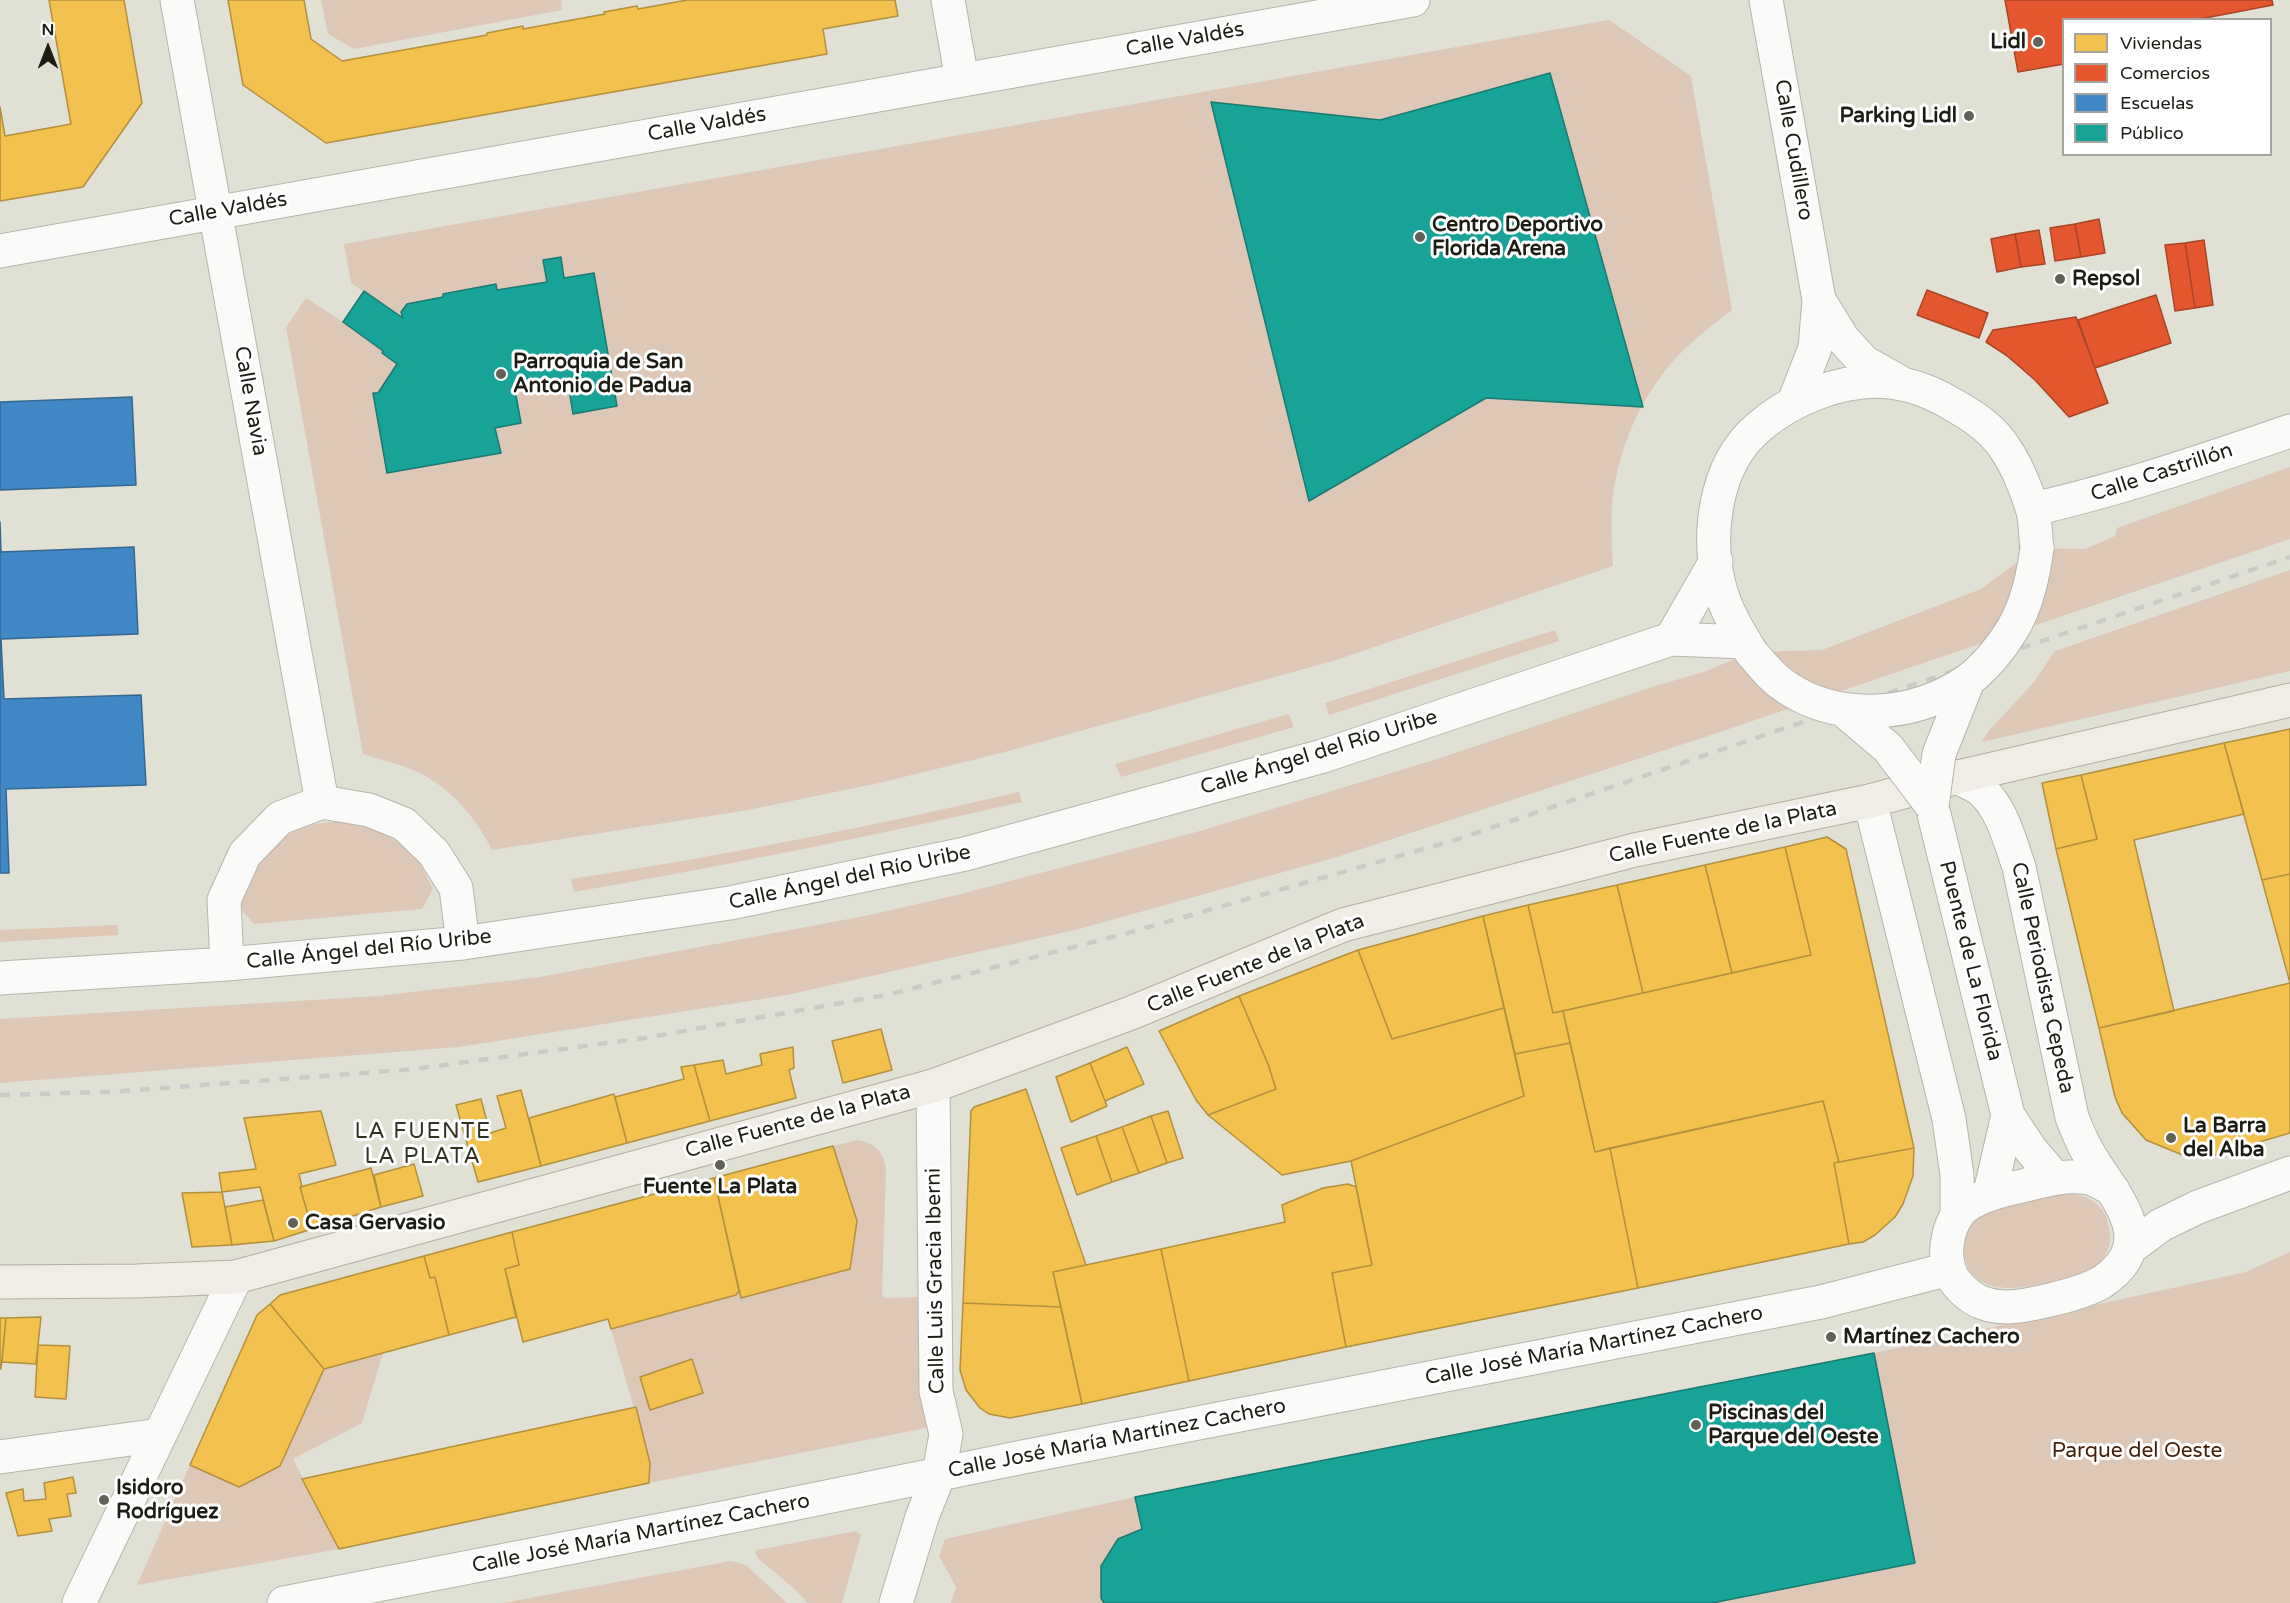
<!DOCTYPE html>
<meta charset="utf-8">
<style>
body{margin:0}
#map{position:relative;width:2290px;height:1603px;overflow:hidden;background:#e1e0d5;font-family:"Varela Round",sans-serif}
canvas{display:block}
.legend{position:absolute;left:2062px;top:18px;width:210px;height:138px;box-sizing:border-box;background:#fff;border:2px solid #a5a4a1;margin:0;padding:8px 10px;list-style:none;font-size:18px;color:#1d1c15}
.legend li{display:flex;align-items:center;gap:12px;height:30px}
.legend b{width:30px;border:2px solid #a5a4a1}
.north{position:absolute;left:18px;top:18px;width:60px;height:60px;-webkit-text-stroke:4px #fff;paint-order:stroke;rotate:0deg;font-size:16px;font-weight:700;line-height:24px;text-align:center;color:#1d1c15}
.north::after{content:'';display:block;margin:auto;width:21px;height:27px;background:#1d1c15;clip-path:polygon(50% 0,100% 100%,50% 72%,0 100%)}
</style>
<div id="map">
<canvas width="2290" height="1603"></canvas>
<ul class="legend">
<li><b style="height:16px;background:#f2c14e"></b>Viviendas</li>
<li><b style="height:16px;background:#e4572e"></b>Comercios</li>
<li><b style="height:16px;background:#3f88c5"></b>Escuelas</li>
<li><b style="height:16px;background:#17a398"></b>Público</li>
</ul>
<div class="north">N</div>
</div>
<script>
const c = document.querySelector('canvas').getContext('2d');
c.lineJoin = 'round';
function fill(path, color) { c.fillStyle = color; c.fill(path, 'evenodd'); }
function stroke(path, color, width, dash) { c.strokeStyle = color; c.lineWidth = width; c.lineCap = dash ? 'butt' : 'round'; c.setLineDash(dash || []); c.stroke(path); }
function drawText(font, color, halo, rows, align = 'center') {
  c.font = font + ' "Varela Round",sans-serif'; c.lineWidth = 6; c.setLineDash([]); c.textBaseline = 'middle'; c.strokeStyle = halo; c.fillStyle = color; for (const [text, x, y, turn = 0] of rows) {
    c.save(); c.translate(x, y); c.rotate((+turn || 0) * Math.PI / 180); c.textAlign = isNaN(turn) ? turn : align; if (halo) c.strokeText(text, 0, 0); c.fillText(text, 0, 0); c.restore();
  }
}
const green = new Path2D(`
 M 321,0 L 561,0 L 562,10 L 354,49 L 328,34 Z
 M 1609,20 L 1691,76 L 1732,310 C 1706,330 1678,351 1659,379 C 1633,414 1615,463 1612,507 C 1611,526 1612,547 1613,566 L 1336,660 L 1001,753 L 879,783 L 748,810 L 492,850 C 476,818 453,790 420,773 C 403,765 381,760 363,754 L 286,327 L 306,298 L 343,322 L 364,292 L 351,283 L 344,244 Z
 M 2290,467 L 2290,539 L 1705,737 L 1337,857 L 1079,929 L 787,995 L 459,1047 L 0,1083 L 0,1019 L 379,996 L 540,977 L 865,916 L 957,895 L 1200,831 L 1434,760 L 1655,686 L 1704,672 L 1751,652 L 1822,650 L 1981,589 L 2037,548 L 2085,549 L 2115,536 L 2117,528 Z
 M 2290,570 L 2290,671 L 1982,742 L 1987,733 L 2034,682 L 2055,651 Z
 M 1555,630 L 1559,641 L 1329,715 L 1325,703 Z
 M 1289,714 L 1294,727 L 1121,777 L 1115,764 Z
 M 1019,792 L 1022,802 C 873,836 724,866 574,892 L 571,879 C 722,856 870,827 1019,792 Z
 M 330,822 L 360,822 L 386,834 L 405,847 L 420,863 L 433,889 L 422,909 L 254,924 L 240,908 C 249,873 270,838 306,826 C 314,824 322,823 330,822 Z
 M 118,925 L 118,935 L 0,942 L 0,930 Z
 M 858,1140 C 875,1143 884,1152 886,1169 L 882,1295 L 885,1298 L 923,1297 L 931,1427 L 649,1483 L 650,1463 L 611,1329 L 736,1295 L 739,1291 L 741,1298 L 850,1269 L 857,1221 L 833,1146 ZM 692,1359 L 702,1393 L 650,1410 L 640,1377 Z
 M 2054,1193 C 2080,1193 2104,1197 2109,1228 C 2110,1234 2111,1240 2109,1246 C 2108,1251 2104,1258 2100,1262 C 2091,1273 2073,1277 2059,1280 C 2025,1290 1965,1300 1964,1248 C 1963,1231 1974,1220 1987,1212 Z
 M 2290,1252 L 2290,1603 L 951,1603 L 956,1587 L 939,1556 L 945,1539 L 1135,1497 L 1874,1353 L 2246,1272 Z
 M 383,1353 L 362,1423 L 293,1459 L 339,1549 L 137,1585 L 190,1465 L 239,1487 L 280,1466 L 324,1369 Z
 M 856,1531 L 861,1535 L 860,1539 L 842,1603 L 808,1603 L 791,1586 L 760,1560 L 755,1553 L 757,1550 Z
 M 731,1561 L 746,1565 L 787,1603 L 503,1603 Z`);
const homes = new Path2D(`
 M 49,0 L 124,0 L 142,103 L 83,187 L 0,201 L 0,107 L 5,136 L 71,124 Z
 M 228,0 L 304,0 L 311,39 L 342,61 L 487,35 L 487,33 L 523,26 L 523,29 L 605,14 L 604,12 L 637,6 L 638,9 L 687,0 L 895,0 L 898,16 L 823,29 L 827,54 L 326,143 L 243,85 Z
 M 2290,729 L 2290,874 L 2262,880 L 2224,743 Z
 M 2224,743 L 2244,814 L 2134,840 L 2174,1011 L 2099,1028 L 2056,849 L 2097,839 L 2081,775 Z
 M 2081,775 L 2097,839 L 2056,849 L 2042,783 Z
 M 1827,837 L 1846,849 L 1914,1148 L 1839,1162 L 1823,1101 L 1595,1152 L 1563,1011 L 1811,955 L 1785,847 Z
 M 1785,847 L 1811,955 L 1732,973 L 1705,865 Z
 M 1705,865 L 1732,973 L 1643,993 L 1617,885 Z
 M 2290,874 L 2290,1133 L 2208,1157 L 2185,1156 L 2146,1140 L 2122,1113 L 2115,1097 L 2099,1028 L 2290,983 L 2262,880 Z
 M 1617,885 L 1643,993 L 1553,1013 L 1528,905 Z
 M 1528,905 L 1553,1013 L 1563,1011 L 1570,1043 L 1515,1054 L 1483,916 Z
 M 1483,916 L 1504,1008 L 1392,1039 L 1358,950 Z
 M 1358,950 L 1392,1039 L 1504,1008 L 1524,1096 L 1351,1161 L 1282,1175 L 1208,1115 L 1276,1089 L 1268,1064 L 1239,996 Z
 M 1239,996 L 1268,1064 L 1276,1089 L 1208,1115 L 1196,1100 L 1159,1031 Z
 M 881,1029 L 892,1070 L 843,1083 L 832,1041 Z
 M 1570,1043 L 1595,1152 L 1610,1148 L 1638,1288 L 1346,1347 L 1332,1273 L 1372,1265 L 1351,1161 L 1524,1096 L 1515,1054 Z
 M 793,1047 L 794,1068 L 789,1070 L 796,1098 L 710,1121 L 694,1065 L 723,1060 L 726,1074 L 762,1065 L 760,1054 Z
 M 1127,1047 L 1144,1084 L 1105,1101 L 1090,1063 Z
 M 1090,1063 L 1107,1106 L 1071,1122 L 1056,1077 Z
 M 694,1065 L 710,1121 L 627,1143 L 615,1097 L 684,1079 L 681,1067 Z
 M 1026,1089 L 1086,1265 L 1053,1272 L 1061,1307 L 963,1303 L 971,1111 L 974,1107 Z
 M 521,1090 L 541,1166 L 478,1182 L 456,1105 L 481,1099 L 490,1133 L 506,1128 L 497,1096 Z
 M 614,1094 L 627,1143 L 541,1166 L 529,1118 Z
 M 1823,1101 L 1839,1162 L 1834,1163 L 1849,1244 L 1638,1288 L 1610,1148 Z
 M 321,1111 L 336,1165 L 299,1174 L 302,1187 L 300,1187 L 312,1229 L 274,1241 L 260,1187 L 222,1192 L 219,1173 L 256,1169 L 244,1118 Z
 M 1168,1111 L 1183,1158 L 1167,1163 L 1151,1116 Z
 M 1151,1116 L 1167,1163 L 1139,1173 L 1122,1127 Z
 M 1122,1127 L 1139,1173 L 1112,1182 L 1096,1136 Z
 M 1096,1136 L 1112,1182 L 1077,1195 L 1061,1148 Z
 M 833,1146 L 857,1221 L 850,1269 L 741,1298 L 714,1178 Z
 M 1914,1148 L 1913,1176 L 1903,1204 L 1895,1217 L 1875,1235 L 1863,1242 L 1849,1244 L 1834,1163 Z
 M 414,1164 L 423,1196 L 381,1207 L 374,1175 Z
 M 371,1168 L 381,1207 L 312,1229 L 300,1187 Z
 M 714,1178 L 739,1291 L 736,1295 L 611,1329 L 608,1319 L 523,1342 L 505,1269 L 519,1265 L 512,1232 Z
 M 1348,1184 L 1356,1187 L 1372,1265 L 1332,1273 L 1346,1347 L 1189,1381 L 1161,1249 L 1285,1222 L 1282,1205 L 1323,1188 Z
 M 222,1192 L 232,1245 L 192,1247 L 182,1193 Z
 M 263,1200 L 274,1241 L 232,1245 L 225,1207 Z
 M 512,1232 L 519,1265 L 505,1269 L 516,1317 L 449,1335 L 435,1277 L 430,1278 L 424,1256 Z
 M 1161,1249 L 1189,1381 L 1082,1404 L 1053,1272 Z
 M 424,1256 L 430,1278 L 435,1277 L 449,1335 L 324,1369 L 270,1304 L 280,1295 Z
 M 963,1303 L 1061,1307 L 1082,1404 L 1010,1418 L 989,1414 L 980,1408 L 966,1390 L 960,1370 Z
 M 270,1304 L 324,1369 L 280,1466 L 239,1487 L 190,1465 L 257,1315 Z
 M 41,1317 L 36,1364 L 2,1362 L 6,1318 Z
 M 0,1318 L 6,1318 L 1,1369 L 0,1369 Z
 M 38,1345 L 70,1346 L 66,1399 L 35,1397 Z
 M 692,1359 L 703,1393 L 650,1410 L 640,1377 Z
 M 636,1407 L 650,1463 L 649,1483 L 339,1549 L 302,1479 Z
 M 73,1477 L 76,1493 L 67,1494 L 71,1516 L 49,1519 L 52,1531 L 18,1536 L 6,1493 L 23,1489 L 24,1501 L 46,1499 L 44,1483 Z`);
const shops = new Path2D(`
 M 2005,0 L 2272,0 L 2273,5 L 2195,20 L 2064,20 L 2064,64 L 2018,72 Z
 M 2099,219 L 2105,253 L 2081,257 L 2075,224 Z
 M 2075,224 L 2081,257 L 2055,261 L 2050,228 Z
 M 2039,230 L 2045,264 L 2021,267 L 2015,234 Z
 M 2015,234 L 2021,267 L 1997,272 L 1991,239 Z
 M 2204,240 L 2213,305 L 2195,308 L 2185,243 Z
 M 2185,243 L 2195,308 L 2175,311 L 2165,245 Z
 M 1927,290 L 1988,313 L 1979,338 L 1917,315 Z
 M 2156,295 L 2171,343 L 2095,368 L 2078,320 Z
 M 2076,317 L 2108,403 L 2069,417 L 2035,380 L 2006,355 L 1986,342 L 1993,330 Z`);
const schools = new Path2D(`
 M 132,397 L 136,485 L 0,490 L 0,402 Z
 M 0,522 L 1,552 L 134,547 L 138,634 L 1,639 L 4,699 L 141,695 L 146,785 L 6,789 L 9,873 L 0,873 Z`);
const public = new Path2D(`
 M 1550,73 L 1643,407 L 1486,398 L 1309,501 L 1211,102 L 1380,120 Z
 M 561,257 L 564,278 L 594,273 L 617,406 L 573,414 L 568,384 L 515,390 L 521,423 L 495,428 L 501,453 L 387,473 L 373,393 L 378,393 L 397,364 L 382,353 L 383,351 L 343,322 L 364,291 L 403,318 L 401,312 L 407,304 L 443,297 L 443,294 L 496,284 L 497,290 L 547,282 L 543,260 Z
 M 1874,1353 L 1915,1563 L 1712,1603 L 1104,1603 L 1101,1598 L 1101,1566 L 1118,1539 L 1142,1529 L 1135,1497 Z`);
const minor = new Path2D(`
 M 177,0 L 322,802
 M 948,0 L 962,80
 M 1766,0 L 1819,300 L 1815,348 L 1794,402
 M 0,251 L 1413,0
 M 1819,300 L 1843,339 L 1864,362 L 1898,381
 M 2033,509 C 2121,489 2205,460 2290,431
 M 1671,639 L 1716,561
 M 1751,652 C 1740,634 1729,616 1722,595 C 1705,541 1713,465 1759,427 C 1776,412 1796,401 1817,393 C 1867,374 1910,378 1955,406 C 1975,417 1994,430 2006,450 C 2016,464 2027,491 2032,508 C 2036,520 2035,535 2037,548
 M 1958,777 C 1965,782 1976,785 1982,791 C 2003,810 2010,842 2019,867 L 2072,1117 C 2077,1130 2082,1143 2089,1154 C 2114,1197 2162,1241 2102,1282 C 2087,1291 2067,1296 2050,1300 C 2029,1305 2005,1311 1983,1303 C 1969,1298 1953,1283 1949,1269 C 1943,1249 1949,1219 1966,1206 C 1984,1194 2005,1190 2026,1185 C 2045,1180 2068,1174 2089,1178 C 2097,1180 2106,1186 2113,1190
 M 1870,801 L 1949,1119 L 1957,1175 L 1957,1216
 M 1932,806 L 2008,1115 L 2031,1150 L 2055,1178
 M 227,964 L 224,900 L 245,854 L 280,818 L 322,802 L 369,810 L 404,824 L 434,853 L 456,888 L 463,943
 M 0,978 L 227,964 L 463,943 L 730,903 L 965,854 L 1323,756 L 1671,639 L 1745,642
 M 1990,1193 L 2008,1115
 M 2130,1248 L 2161,1225 L 2198,1207 L 2290,1173
 M 0,1457 L 160,1435
 M 79,1603 L 236,1277
 M 284,1603 L 728,1517 L 1023,1457 L 1821,1302 L 1949,1269
 M 896,1603 L 922,1517 L 939,1474 L 946,1434 L 936,1391 L 933,1086`);
const major = new Path2D(`
 M 0,1282 L 137,1281 L 236,1277 L 933,1086 L 1131,1013 L 1343,925 L 1635,850 L 1870,801 L 1958,777 L 2290,700`);
const rail = new Path2D(`
 M 0,1095 L 110,1092 L 414,1069 L 645,1038 L 891,994 L 1124,934 L 1452,841 L 2290,557`);
const minorBridge = new Path2D(`
 M 1751,652 C 1762,665 1772,678 1786,687 C 1839,723 1915,717 1967,681 C 1984,669 2001,648 2012,630 C 2027,605 2033,577 2037,548
 M 1843,710 L 1888,748 L 1932,806
 M 1932,806 L 1939,754 L 1968,681`);
const markers = [
 [2038,42,6,"#626158"],
 [1969,116,6,"#626158"],
 [1420,237,6,"#626158"],
 [2060,279,6,"#626158"],
 [501,374,6,"#626158"],
 [2171,1138,6,"#626158"],
 [720,1165,6,"#626158"],
 [293,1223,6,"#626158"],
 [1831,1337,6,"#626158"],
 [1696,1425,6,"#626158"],
 [104,1500,6,"#626158"]
];
const streetNames = [
 ["Calle Valdés",1185,40,-10],
 ["Calle Valdés",707,125,-10],
 ["Calle Cudillero",1793,150,80],
 ["Calle Valdés",228,210,-10],
 ["Calle Navia",250,401,80],
 ["Calle Castrillón",2162,473,-18],
 ["Calle Ángel del Río Uribe",1319,753,-17],
 ["Calle Fuente de la Plata",1723,833,-12],
 ["Calle Ángel del Río Uribe",850,878,-12],
 ["Calle Ángel del Río Uribe",369,950,-6],
 ["Puente de La Florida",1970,961,76],
 ["Calle Fuente de la Plata",1256,964,-22],
 ["Calle Periodista Cepeda",2042,978,78],
 ["Calle Fuente de la Plata",798,1122,-15],
 ["Calle Luis Gracia Iberni",936,1281,-91],
 ["Calle José María Martínez Cachero",1594,1346,-11],
 ["Calle José María Martínez Cachero",1117,1439,-11],
 ["Calle José María Martínez Cachero",641,1534,-11]
];
const poiNames = [
 ["Lidl",2026,42,"right"],
 ["Parking Lidl",1957,116,"right"],
 ["Centro Deportivo",1432,225],
 ["Florida Arena",1432,249],
 ["Repsol",2072,279],
 ["Parroquia de San",513,362],
 ["Antonio de Padua",513,386],
 ["La Barra",2183,1126],
 ["del Alba",2183,1150],
 ["Fuente La Plata",720,1187,"center"],
 ["Casa Gervasio",305,1223],
 ["Martínez Cachero",1843,1337],
 ["Piscinas del",1708,1413],
 ["Parque del Oeste",1708,1437],
 ["Isidoro",116,1488],
 ["Rodríguez",116,1512]
];
const parkNames = [
 ["Parque del Oeste",2137,1451]
];
const neighbourhoodNames = [
 ["LA FUENTE",423,1132],
 ["LA PLATA",423,1157]
];
fill(green, '#ddc7b7');
fill(homes, '#f2c14e');
stroke(homes, '#b2903d', 1.5);
fill(shops, '#e4572e');
stroke(shops, '#a84526', 1.5);
fill(schools, '#3f88c5');
stroke(schools, '#356890', 1.5);
fill(public, '#17a398');
stroke(public, '#197a71', 1.5);
stroke(minor, '#b6b5ac', 35);
stroke(major, '#b3ada0', 35);
stroke(minor, '#fafaf9', 33);
stroke(major, '#f0ede7', 33);
stroke(rail, '#cacac7', 4.5, [10, 10]);
stroke(minorBridge, '#b6b5ac', 35, []);
stroke(minorBridge, '#fafaf9', 33);
for (const [x, y, r, color] of markers) { const dot = new Path2D(); dot.arc(x, y, r, 0, 2 * Math.PI); c.fillStyle = color; c.fill(dot); stroke(dot, '#fff', 2); }
drawText('21px', '#1d1c15', '#fff', streetNames);
drawText('bold 21px', '#1d1c15', '#fff', poiNames, 'left');
drawText('21px', '#441f05', '#fff', parkNames);
c.letterSpacing = '1.5px';
drawText('22px', '#333222', '#fff', neighbourhoodNames);
c.letterSpacing = '0px';
</script>
